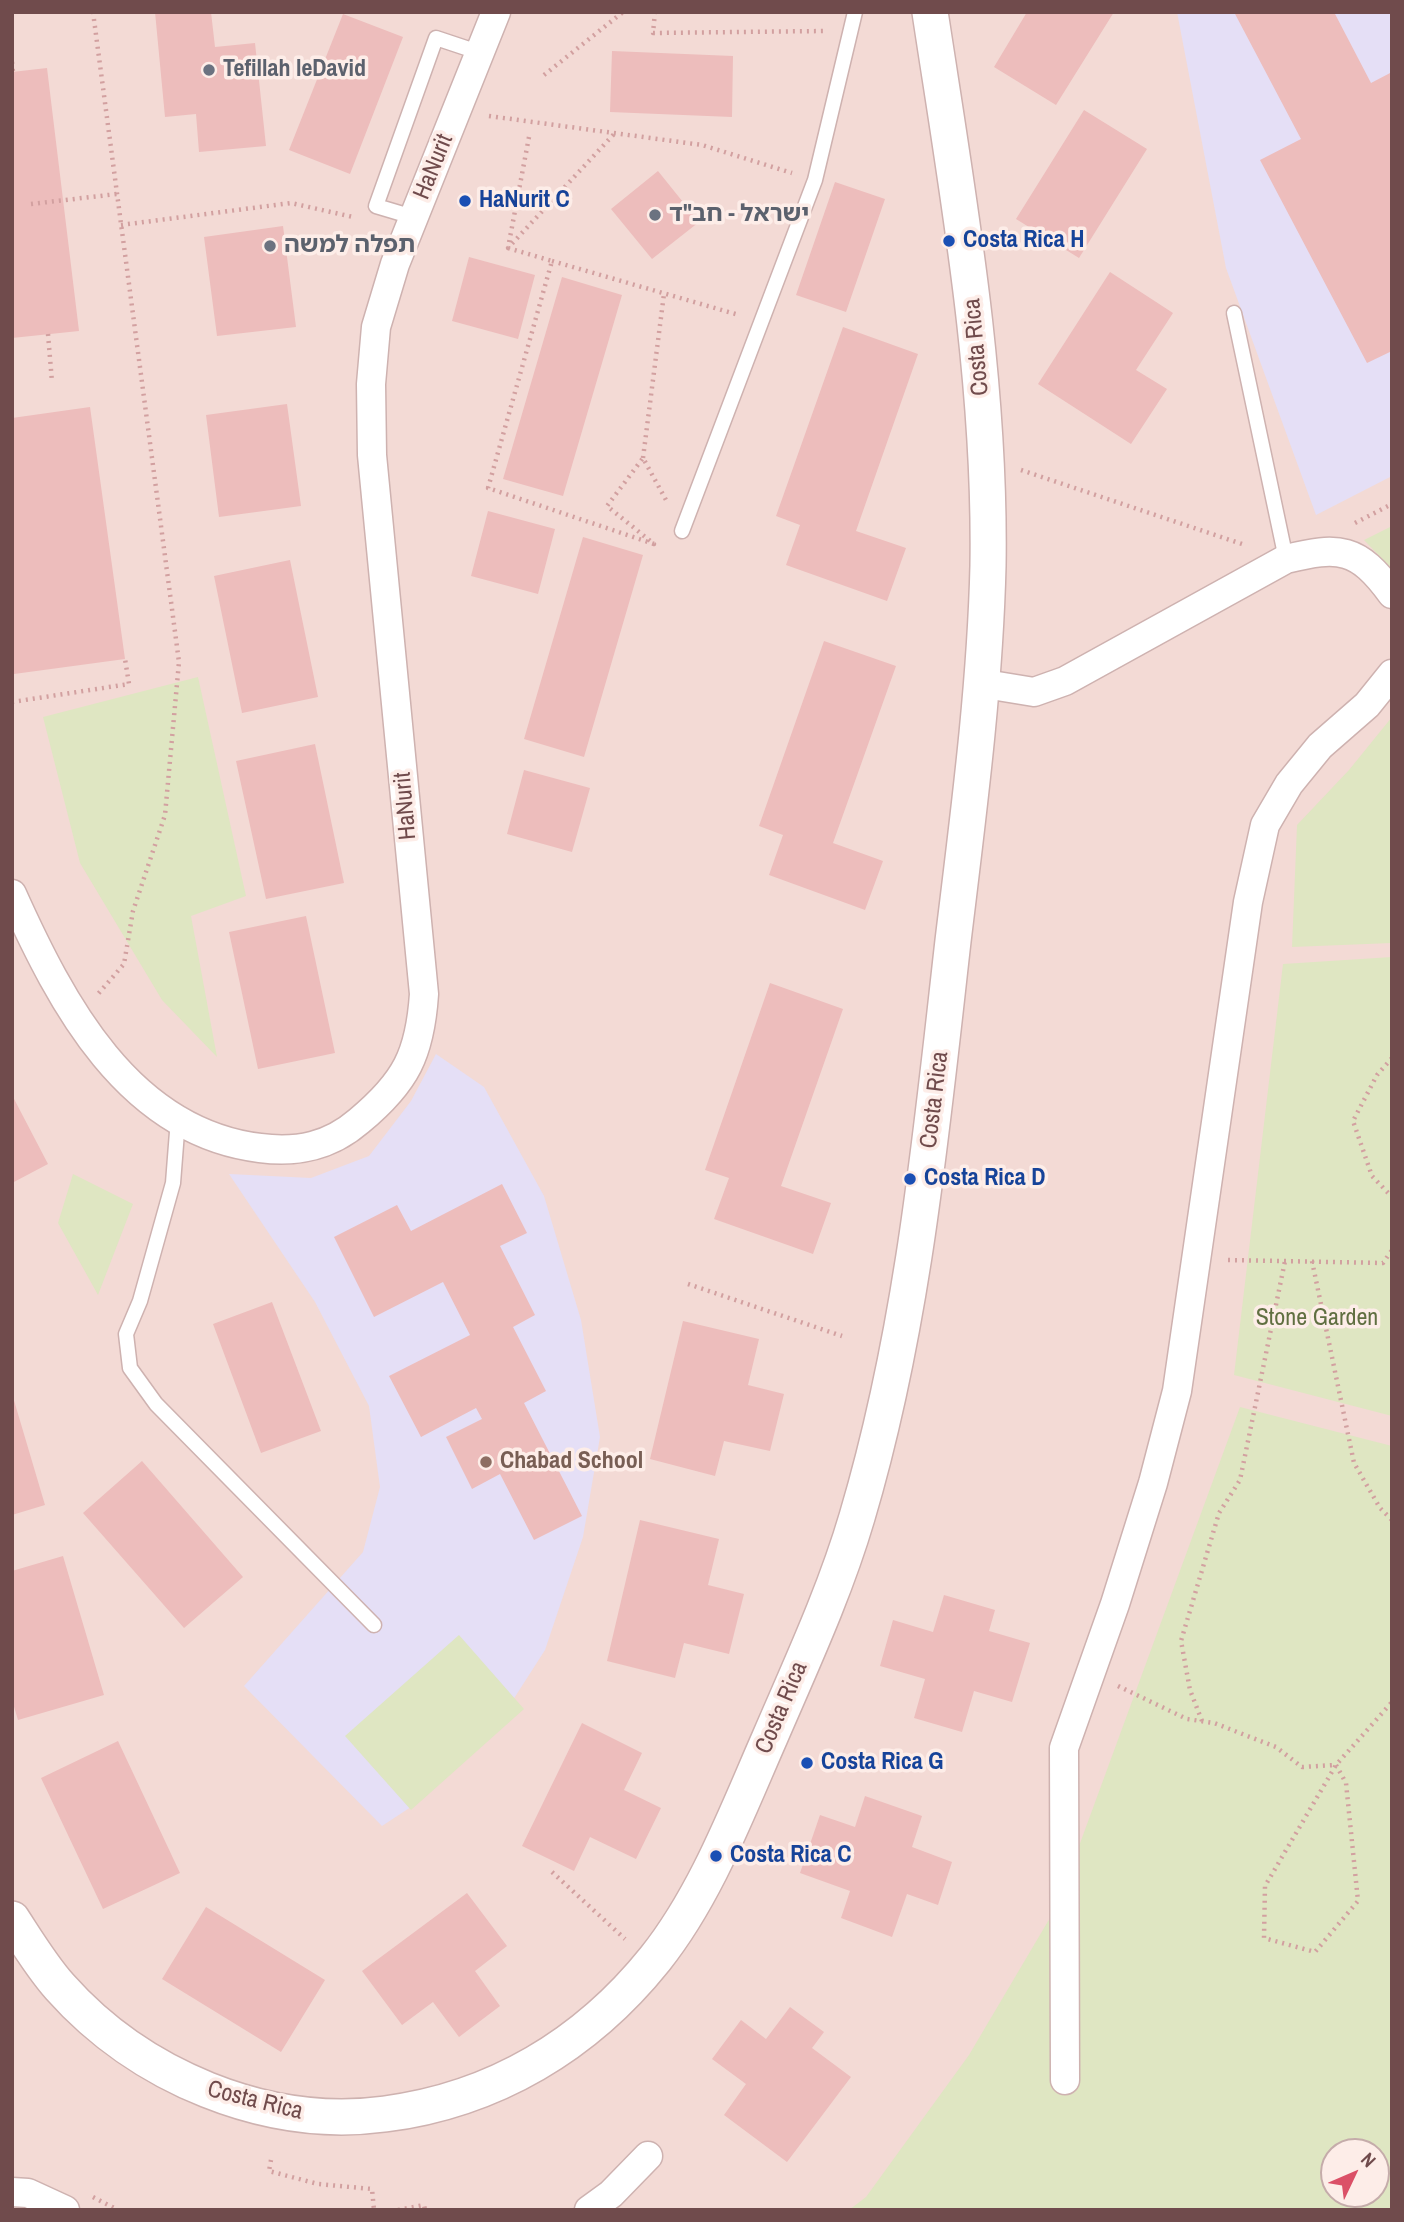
<!DOCTYPE html>
<meta charset="utf-8">
<style>
body{margin:0}
#map{position:relative;width:1404px;height:2222px;overflow:hidden;background:#fae8e3;font-family:"Archivo Narrow",sans-serif}
canvas{display:block}
.frame{position:absolute;inset:0;border:14px solid #704b4c;pointer-events:none}
.north{position:absolute;left:1320px;top:2138px;width:70px;height:70px;box-sizing:border-box;background:#fdede8;border:2px solid #c5acaa;border-radius:50%;rotate:46deg;font-size:19px;font-weight:700;line-height:28px;text-align:center;color:#704b4c}
.north::after{content:'';display:block;margin:auto;width:24px;height:32px;background:#db5067;clip-path:polygon(50% 0,100% 100%,50% 72%,0 100%)}
</style>
<div id="map">
<canvas width="1404" height="2222"></canvas>
<div class="frame"></div>
<div class="north">N</div>
</div>
<script>
const c = document.querySelector('canvas').getContext('2d');
c.lineJoin = 'round';
function fill(path, color) { c.fillStyle = color; c.fill(path, 'evenodd'); }
function stroke(path, color, width, dash) { c.strokeStyle = color; c.lineWidth = width; c.lineCap = dash ? 'butt' : 'round'; c.setLineDash(dash || []); c.stroke(path); }
function drawText(font, color, halo, rows, align = 'center') {
  c.font = font + ' "Archivo Narrow","Noto Sans Hebrew",sans-serif'; c.lineWidth = 7; c.setLineDash([]); c.textBaseline = 'middle'; c.strokeStyle = halo; c.fillStyle = color; for (const [text, x, y, turn = 0] of rows) {
    c.save(); c.translate(x, y); c.rotate((+turn || 0) * Math.PI / 180); c.textAlign = isNaN(turn) ? turn : align; if (halo) c.strokeText(text, 0, 0); c.fillText(text, 0, 0); c.restore();
  }
}
const residential = new Path2D(`
 M 12,12 L 1392,12 L 1392,2210 L 12,2210 ZM 1334,2152 L 1376,2152 L 1376,2194 L 1334,2194 Z`);
const education = new Path2D(`
 M 1177,12 L 1392,12 L 1392,476 L 1316,515 L 1226,268 Z
 M 436,1054 L 484,1087 L 544,1196 L 581,1320 L 600,1437 L 583,1537 L 545,1650 L 488,1739 L 417,1803 L 382,1826 L 244,1686 L 363,1552 L 380,1487 L 369,1406 L 315,1302 L 229,1174 L 311,1178 L 369,1156 L 411,1101 Z`);
const green = new Path2D(`
 M 1392,526 L 1392,569 L 1364,540 Z
 M 198,677 L 246,896 L 191,916 L 217,1057 L 162,1000 L 80,863 L 43,717 Z
 M 1392,717 L 1392,943 L 1292,947 L 1297,825 L 1349,770 Z
 M 1392,957 L 1392,1416 L 1234,1375 L 1283,964 Z
 M 73,1174 L 133,1204 L 98,1295 L 58,1223 Z
 M 1240,1407 L 1392,1446 L 1392,2210 L 849,2210 L 866,2197 L 969,2055 L 1057,1906 ZM 1334,2152 L 1376,2152 L 1376,2194 L 1334,2194 Z
 M 459,1635 L 524,1709 L 411,1810 L 345,1736 Z`);
const building = new Path2D(`
 M 155,12 L 211,12 L 215,47 L 255,43 L 266,146 L 199,152 L 196,114 L 165,117 Z
 M 1027,12 L 1114,12 L 1056,105 L 994,67 Z
 M 1234,12 L 1334,12 L 1371,83 L 1392,72 L 1392,351 L 1367,363 L 1260,160 L 1301,139 Z
 M 343,14 L 403,37 L 350,174 L 289,150 Z
 M 612,51 L 733,56 L 732,117 L 610,112 Z
 M 47,68 L 79,331 L 12,338 L 12,72 Z
 M 1084,110 L 1147,149 L 1079,258 L 1016,219 Z
 M 658,171 L 699,222 L 652,259 L 611,209 Z
 M 835,182 L 885,199 L 846,312 L 796,295 Z
 M 283,226 L 296,327 L 217,336 L 204,237 Z
 M 469,257 L 535,275 L 518,339 L 452,321 Z
 M 1110,272 L 1173,313 L 1136,370 L 1167,389 L 1131,444 L 1038,384 Z
 M 562,277 L 622,295 L 563,496 L 503,479 Z
 M 843,327 L 918,354 L 856,531 L 906,548 L 887,601 L 786,565 L 800,525 L 776,516 Z
 M 287,404 L 301,506 L 219,517 L 206,415 Z
 M 90,407 L 125,659 L 14,674 L 12,418 Z
 M 488,511 L 555,529 L 538,594 L 471,576 Z
 M 583,537 L 643,555 L 584,757 L 524,739 Z
 M 290,560 L 318,697 L 242,713 L 214,576 Z
 M 824,641 L 896,666 L 833,843 L 883,861 L 865,910 L 769,875 L 783,835 L 759,826 Z
 M 315,744 L 344,883 L 266,899 L 236,761 Z
 M 524,770 L 590,788 L 572,852 L 507,834 Z
 M 306,916 L 335,1053 L 258,1069 L 229,932 Z
 M 770,983 L 843,1009 L 781,1186 L 831,1203 L 813,1254 L 714,1219 L 729,1178 L 705,1170 Z
 M 12,1095 L 48,1164 L 12,1183 Z
 M 502,1184 L 527,1233 L 500,1246 L 535,1315 L 513,1327 L 546,1391 L 524,1403 L 582,1516 L 534,1540 L 500,1474 L 472,1489 L 446,1437 L 482,1419 L 476,1408 L 421,1437 L 389,1376 L 470,1335 L 443,1282 L 374,1317 L 334,1237 L 397,1205 L 411,1231 Z
 M 272,1302 L 321,1431 L 261,1453 L 213,1324 Z
 M 683,1321 L 759,1339 L 748,1385 L 784,1394 L 770,1451 L 724,1441 L 715,1476 L 650,1459 Z
 M 13,1397 L 45,1505 L 12,1515 L 12,1398 Z
 M 142,1461 L 243,1577 L 184,1628 L 83,1513 Z
 M 640,1520 L 719,1539 L 708,1585 L 744,1594 L 729,1654 L 684,1643 L 675,1678 L 607,1661 Z
 M 63,1556 L 104,1695 L 18,1720 L 12,1700 L 12,1571 Z
 M 944,1595 L 995,1610 L 989,1631 L 1030,1643 L 1012,1702 L 974,1691 L 962,1732 L 914,1718 L 925,1679 L 880,1666 L 893,1620 L 933,1632 Z
 M 582,1723 L 642,1753 L 624,1790 L 661,1808 L 636,1859 L 590,1837 L 574,1871 L 522,1846 Z
 M 118,1741 L 180,1873 L 103,1909 L 41,1778 Z
 M 865,1796 L 922,1816 L 912,1847 L 952,1862 L 938,1905 L 907,1894 L 892,1937 L 841,1918 L 850,1891 L 800,1873 L 820,1815 L 855,1827 Z
 M 467,1893 L 507,1946 L 475,1971 L 500,2006 L 459,2037 L 433,2002 L 402,2025 L 362,1971 Z
 M 206,1907 L 325,1980 L 281,2052 L 162,1979 Z
 M 790,2007 L 824,2032 L 812,2048 L 851,2077 L 787,2162 L 724,2115 L 746,2084 L 712,2059 L 741,2020 L 766,2039 Z`);
const path = new Path2D(`
 M 93,12 L 179,662 L 165,815 L 133,911 L 124,964 L 98,994
 M 655,12 L 653,33 L 825,31
 M 12,62 L 13,72
 M 544,75 L 623,12
 M 489,116 L 702,145 L 792,173
 M 529,137 L 508,248 L 615,133
 M 31,204 L 117,194
 M 121,225 L 291,203 L 353,217
 M 508,248 L 552,261 L 488,488 L 654,544 L 607,506 L 643,458 L 666,500
 M 552,261 L 739,315
 M 48,334 L 52,382
 M 643,458 L 664,294
 M 1021,470 L 1245,545
 M 1355,523 L 1392,504
 M 12,702 L 129,684 L 125,659
 M 1392,1058 L 1377,1075 L 1353,1121 L 1372,1176 L 1392,1197
 M 1228,1260 L 1383,1263 L 1392,1250
 M 1312,1261 L 1354,1463 L 1380,1508 L 1392,1520
 M 688,1284 L 842,1336
 M 1118,1686 L 1187,1719 L 1214,1723 L 1276,1747 L 1302,1767 L 1335,1765
 M 1202,1721 L 1190,1690 L 1181,1641 L 1219,1513 L 1240,1480 L 1285,1261
 M 1336,1765 L 1346,1783 L 1358,1901 L 1315,1952 L 1264,1938 L 1265,1886 L 1336,1765 L 1392,1702
 M 552,1872 L 625,1939
 M 271,2160 L 269,2171 L 318,2184 L 372,2189 L 374,2210
 M 93,2197 L 118,2210
 M 398,2210 L 424,2205 L 425,2210`);
const service = new Path2D(`
 M 413,217 L 376,206 L 436,38 L 481,53
 M 1234,313 L 1286,559
 M 682,531 L 815,180 L 855,12
 M 178,1119 L 173,1183 L 140,1301 L 126,1334 L 130,1368 L 156,1404 L 374,1625`);
const minor = new Path2D(`
 M 979,683 L 1034,692 L 1065,681 L 1286,559 C 1339,546 1358,547 1392,594
 M 12,894 C 61,1003 128,1132 260,1148 C 298,1153 330,1146 359,1121 C 406,1082 420,1054 424,994 L 372,455 L 371,384 L 376,327 L 395,264 L 496,12
 M 1065,2080 L 1064,1748 L 1115,1604 L 1153,1483 L 1177,1391 L 1248,902 L 1265,825 L 1289,784 L 1320,746 L 1367,705 L 1392,674
 M 12,2192 L 28,2193 L 65,2210
 M 589,2210 L 611,2194 L 648,2156`);
const tertiary = new Path2D(`
 M 12,1919 C 27,1942 42,1967 60,1987 C 139,2076 266,2130 385,2114 C 494,2100 586,2045 655,1959 C 706,1895 737,1812 770,1737 C 801,1665 835,1592 857,1517 C 913,1329 931,1135 953,941 C 968,817 985,690 988,566 C 991,379 958,196 930,12`);
const markers = [
 [209,70,7,"#6b7280"],
 [465,201,7,"#1a4fb4"],
 [655,215,7,"#6b7280"],
 [949,241,7,"#1a4fb4"],
 [270,246,7,"#6b7280"],
 [910,1179,7,"#1a4fb4"],
 [486,1462,7,"#8d6e63"],
 [807,1763,7,"#1a4fb4"],
 [716,1856,7,"#1a4fb4"]
];
const worshipNames = [
 ["Tefillah leDavid",223,70],
 ["ישראל - חב\"ד",669,215],
 ["תפלה למשה",284,246]
];
const streetNames = [
 ["HaNurit",434,167,-68],
 ["Costa Rica",977,347,-95],
 ["HaNurit",406,806,-95],
 ["Costa Rica",935,1100,-83],
 ["Costa Rica",782,1708,-67],
 ["Costa Rica",255,2101,14]
];
const transitNames = [
 ["HaNurit C",479,201],
 ["Costa Rica H",963,241],
 ["Costa Rica D",924,1179],
 ["Costa Rica G",821,1763],
 ["Costa Rica C",730,1856]
];
const parkNames = [
 ["Stone Garden",1317,1319]
];
const educationNames = [
 ["Chabad School",500,1462]
];
fill(residential, '#f3dad5');
fill(education, '#e5dff6');
fill(green, '#dfe6c2');
fill(building, '#edbdbc');
stroke(service, '#ceb2b0', 17);
stroke(minor, '#ceb2b0', 31);
stroke(tertiary, '#ceb2b0', 38);
stroke(path, '#d2a0a0', 4.5, [2, 5]);
stroke(service, '#fff', 14);
stroke(minor, '#fff', 28);
stroke(tertiary, '#fff', 35);
for (const [x, y, r, color] of markers) { const dot = new Path2D(); dot.arc(x, y, r, 0, 2 * Math.PI); c.fillStyle = color; c.fill(dot); stroke(dot, '#fdede8', 2.5); }
drawText('bold 24px', '#5b616d', '#fdede8', worshipNames, 'left');
drawText('24px', '#704b4c', '#fdede8', streetNames);
drawText('bold 24px', '#164399', '#fdede8', transitNames, 'left');
drawText('24px', '#606f41', '#fdede8', parkNames);
drawText('bold 24px', '#785e54', '#fdede8', educationNames, 'left');
</script>
